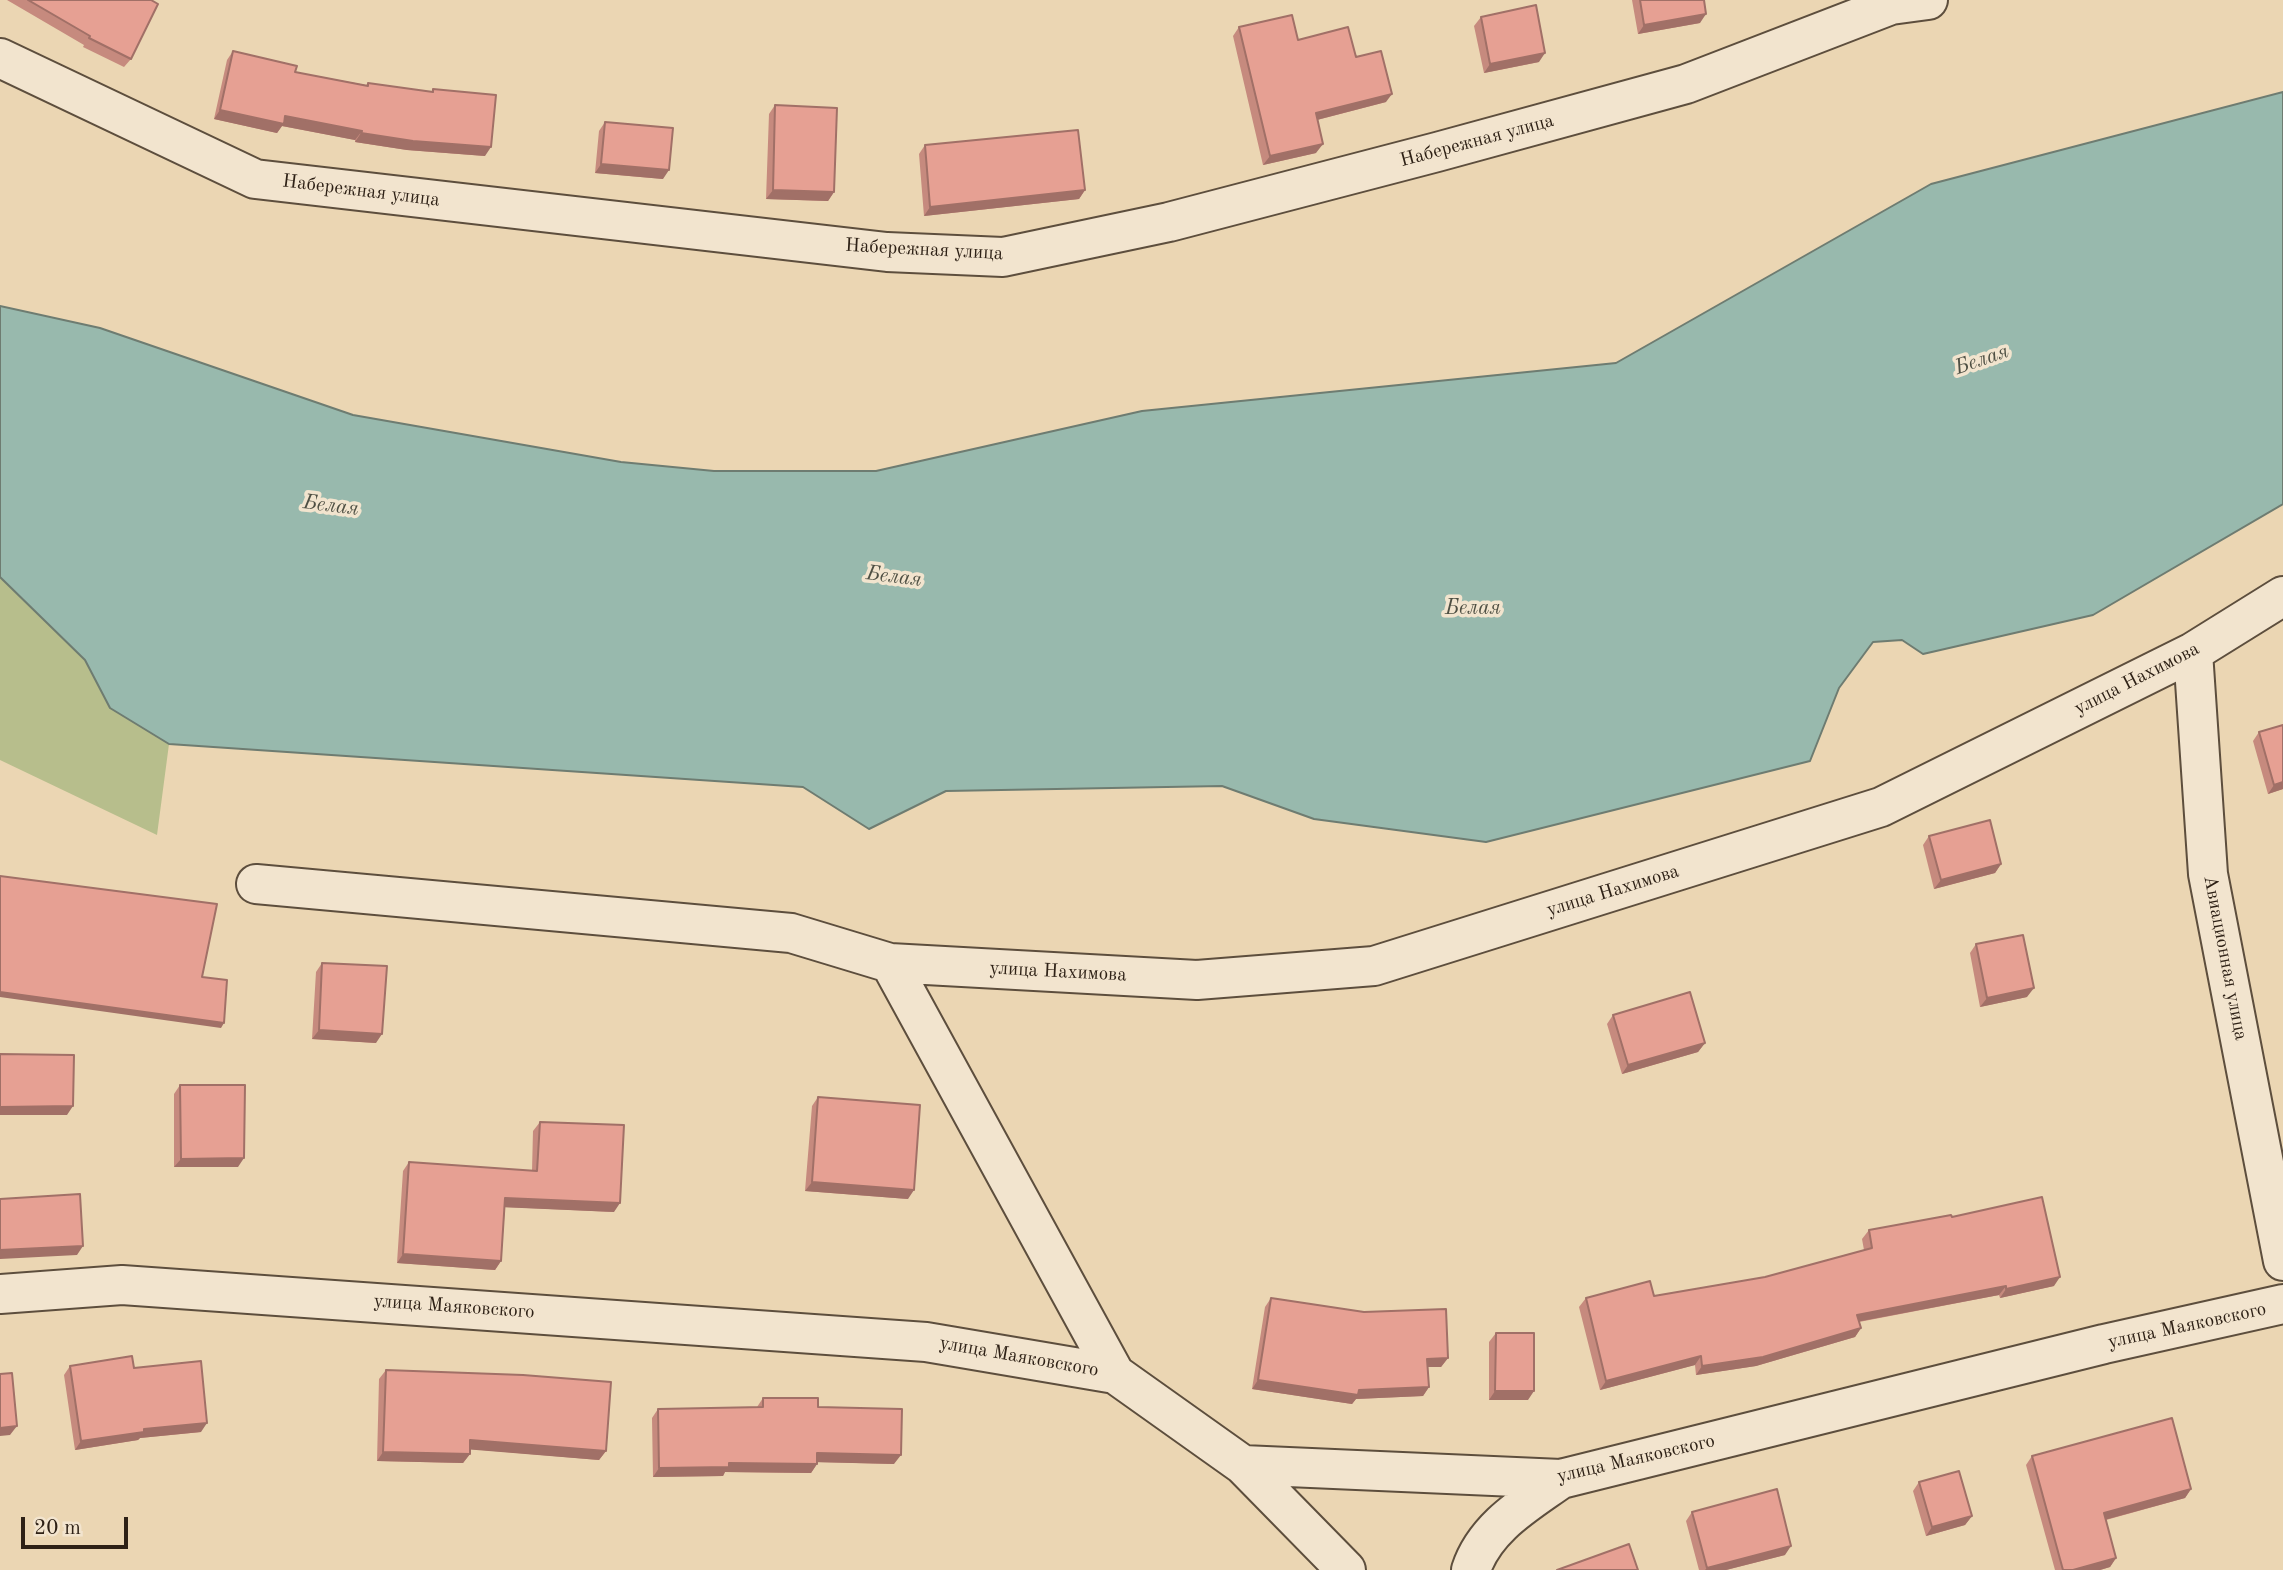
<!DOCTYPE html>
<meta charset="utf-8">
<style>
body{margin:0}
#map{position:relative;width:2283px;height:1570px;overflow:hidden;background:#ebd6b3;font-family:"Old Standard TT",serif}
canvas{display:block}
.scale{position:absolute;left:21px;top:1517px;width:107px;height:32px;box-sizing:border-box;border:4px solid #2e2116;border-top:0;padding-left:9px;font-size:21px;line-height:24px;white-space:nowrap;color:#2e2116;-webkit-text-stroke:5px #f2e4ce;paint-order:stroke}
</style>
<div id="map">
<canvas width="2283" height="1570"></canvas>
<div class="scale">20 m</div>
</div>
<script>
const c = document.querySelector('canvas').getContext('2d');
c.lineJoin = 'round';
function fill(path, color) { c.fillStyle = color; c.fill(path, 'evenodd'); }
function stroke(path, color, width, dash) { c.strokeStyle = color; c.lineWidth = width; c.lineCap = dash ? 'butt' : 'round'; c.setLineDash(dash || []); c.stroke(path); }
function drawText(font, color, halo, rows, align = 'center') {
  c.font = font + ' "Old Standard TT",serif'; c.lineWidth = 7; c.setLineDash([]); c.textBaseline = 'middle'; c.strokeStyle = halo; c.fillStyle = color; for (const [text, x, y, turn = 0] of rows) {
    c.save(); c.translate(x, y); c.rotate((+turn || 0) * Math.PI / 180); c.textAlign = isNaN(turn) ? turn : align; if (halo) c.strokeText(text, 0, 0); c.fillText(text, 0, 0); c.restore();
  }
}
const green = new Path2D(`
 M 0,577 L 85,660 L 110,708 L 169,744 L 157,835 L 0,760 Z`);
const water = new Path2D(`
 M 2283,92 L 2283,504 L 2093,615 L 1923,654 L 1902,640 L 1873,642 L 1839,688 L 1810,761 L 1486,842 L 1314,819 L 1222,786 L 946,791 L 869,829 L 803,787 L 169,744 L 110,708 L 85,660 L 0,577 L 0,306 L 100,328 L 353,415 L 621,462 L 714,471 L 876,471 L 1142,411 L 1616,363 L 1931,184 Z`);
const minor = new Path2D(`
 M 0,58 L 255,179 L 887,252 L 1003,257 L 1169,222 L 1437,152 L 1686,84 L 1891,5 L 1928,0
 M 2193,652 L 2208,874 L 2283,1261
 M 256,884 L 791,933 L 890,963 L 1197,980 L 1374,966 L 1881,807 L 2193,652 L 2283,596
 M 890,963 L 1115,1374
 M 0,1294 L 122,1285 L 926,1342 L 1115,1374 L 1243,1465 L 1561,1479 L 2104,1344 L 2283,1304
 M 1243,1465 L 1346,1570
 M 1471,1570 C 1485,1527 1526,1504 1561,1479`);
const wall = new Path2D(`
 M 7,0 L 151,0 L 131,59 L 124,67 L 83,47 L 84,45 Z
 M 1632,0 L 1704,0 L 1700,23 L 1638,34 Z
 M 1481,17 L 1539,62 L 1484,73 L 1474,26 Z
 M 1239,27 L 1298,40 L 1356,57 L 1386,102 L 1317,120 L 1316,153 L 1263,165 L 1233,36 Z
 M 233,51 L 295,72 L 366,85 L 368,83 L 431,92 L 433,89 L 485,156 L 407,150 L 355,142 L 355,140 L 282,126 L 277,133 L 214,119 L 227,60 Z
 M 775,105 L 834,192 L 828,201 L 766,199 L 769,114 Z
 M 605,122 L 663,179 L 595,173 L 599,131 Z
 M 925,145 L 1085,190 L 1079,199 L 924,216 L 919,154 Z
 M 2283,725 L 2283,789 L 2268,794 L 2253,741 L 2259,732 Z
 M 1929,836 L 2001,864 L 1995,873 L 1934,889 L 1923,845 Z
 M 1976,944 L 2027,997 L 1980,1007 L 1970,953 Z
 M 322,963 L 376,1043 L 312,1039 L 316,972 Z
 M 1613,1015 L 1705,1043 L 1698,1052 L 1622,1074 L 1607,1024 Z
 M 180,1085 L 238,1167 L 174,1167 L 174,1094 Z
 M 818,1097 L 908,1199 L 805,1191 L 812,1106 Z
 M 540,1122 L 614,1212 L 505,1207 L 501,1261 L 495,1270 L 397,1263 L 403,1171 L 409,1162 L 532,1171 L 533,1131 Z
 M 1952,1217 L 2054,1286 L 2000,1298 L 1999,1295 L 1859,1322 L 1861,1328 L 1855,1337 L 1756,1366 L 1696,1375 L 1695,1365 L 1600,1390 L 1579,1307 L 1586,1298 L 1654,1296 L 1765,1277 L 1864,1250 L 1862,1239 L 1869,1230 Z
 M 1271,1298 L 1448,1358 L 1441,1367 L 1428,1367 L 1429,1387 L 1423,1396 L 1356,1399 L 1352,1404 L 1252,1389 L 1265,1307 Z
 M 1496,1333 L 1528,1400 L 1489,1400 L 1489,1342 Z
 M 70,1366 L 134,1368 L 201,1432 L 140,1438 L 138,1440 L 75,1450 L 64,1375 Z
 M 386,1370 L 606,1451 L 599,1460 L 470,1449 L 470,1454 L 463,1463 L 377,1461 L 379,1379 Z
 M 763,1398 L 818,1407 L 894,1464 L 817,1462 L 817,1464 L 811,1473 L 725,1472 L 723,1476 L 653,1477 L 652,1418 L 658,1409 L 757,1407 Z
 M 2032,1456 L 2191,1489 L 2185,1498 L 2106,1520 L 2116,1558 L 2110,1567 L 2100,1570 L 2055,1570 L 2026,1465 Z
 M 1919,1482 L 1972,1516 L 1965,1525 L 1926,1536 L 1913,1491 Z
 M 1692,1512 L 1785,1555 L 1726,1570 L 1699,1570 L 1686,1521 Z`);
const shadedWall = new Path2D(`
 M 1706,14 L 1700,23 L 1638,34 L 1644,25 Z
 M 1545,53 L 1539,62 L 1484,73 L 1490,64 Z
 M 1392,94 L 1386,102 L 1309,122 L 1316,113 Z
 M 220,110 L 285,116 L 362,131 L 355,140 L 282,126 L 277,133 L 214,119 Z
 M 361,133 L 491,147 L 485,156 L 407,150 L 355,142 Z
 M 1323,144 L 1316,153 L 1263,165 L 1270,156 Z
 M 601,164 L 669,170 L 663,179 L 595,173 Z
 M 773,190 L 834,192 L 828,201 L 766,199 Z
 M 1085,190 L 1079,199 L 924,216 L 930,207 Z
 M 2283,782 L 2283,789 L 2268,794 L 2274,785 Z
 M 2001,864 L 1995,873 L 1934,889 L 1941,880 Z
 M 2034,988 L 2027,997 L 1980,1007 L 1987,998 Z
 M 0,992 L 224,1023 L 221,1028 L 0,997 Z
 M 319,1030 L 382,1034 L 376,1043 L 312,1039 Z
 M 1705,1043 L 1698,1052 L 1622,1074 L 1628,1065 Z
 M 73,1106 L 67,1115 L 0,1115 L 0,1107 Z
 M 244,1158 L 238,1167 L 174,1167 L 181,1159 Z
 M 812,1182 L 914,1190 L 908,1199 L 805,1191 Z
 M 505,1198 L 620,1203 L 614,1212 L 499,1207 Z
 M 83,1246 L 77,1255 L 0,1259 L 0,1250 Z
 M 403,1254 L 501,1261 L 495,1270 L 397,1263 Z
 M 2060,1277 L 2054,1286 L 2000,1298 L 2006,1289 Z
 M 2006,1286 L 1999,1295 L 1851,1323 L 1857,1315 Z
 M 1861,1328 L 1855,1337 L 1756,1366 L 1696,1375 L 1702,1366 Z
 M 1701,1356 L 1695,1365 L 1600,1390 L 1606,1381 Z
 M 1448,1358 L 1441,1367 L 1421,1367 L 1427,1359 Z
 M 1258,1380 L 1359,1390 L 1429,1387 L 1423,1396 L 1356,1399 L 1352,1404 L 1252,1389 Z
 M 1495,1391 L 1534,1391 L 1528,1400 L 1489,1400 Z
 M 207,1423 L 201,1432 L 140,1438 L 138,1440 L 75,1450 L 81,1441 L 144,1429 Z
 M 17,1426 L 10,1435 L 0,1436 L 0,1428 Z
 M 470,1440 L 606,1451 L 599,1460 L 464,1449 Z
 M 383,1452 L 470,1454 L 463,1463 L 377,1461 Z
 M 817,1453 L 901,1455 L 894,1464 L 811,1462 Z
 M 729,1463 L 817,1464 L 811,1473 L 725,1472 L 723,1476 L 653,1477 L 659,1468 Z
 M 2191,1489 L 2185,1498 L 2097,1522 L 2104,1513 Z
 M 1972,1516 L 1965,1525 L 1926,1536 L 1932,1527 Z
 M 1791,1546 L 1785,1555 L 1726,1570 L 1705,1570 L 1707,1568 Z
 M 2116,1558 L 2110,1567 L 2100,1570 L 2073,1570 Z`);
const building = new Path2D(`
 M 28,0 L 151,0 L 158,4 L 131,59 L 89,38 L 90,36 Z
 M 1640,0 L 1704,0 L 1706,14 L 1644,25 Z
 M 1536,5 L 1545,53 L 1490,64 L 1481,17 Z
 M 1292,15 L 1298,40 L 1348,27 L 1356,57 L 1381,51 L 1392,94 L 1316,113 L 1323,144 L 1270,156 L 1239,27 Z
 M 233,51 L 297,66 L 295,72 L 368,86 L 368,83 L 433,92 L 433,89 L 496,95 L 491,147 L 413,141 L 361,133 L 362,131 L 285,116 L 284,124 L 220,110 Z
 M 775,105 L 837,108 L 834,192 L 773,190 Z
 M 605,122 L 673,128 L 669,170 L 601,164 Z
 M 1078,130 L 1085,190 L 930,207 L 925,145 Z
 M 2283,725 L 2283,782 L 2274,785 L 2259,732 Z
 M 1990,820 L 2001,864 L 1941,880 L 1929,836 Z
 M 0,876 L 217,904 L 202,977 L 227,980 L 224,1023 L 0,992 Z
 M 2023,935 L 2034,988 L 1987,998 L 1976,944 Z
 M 322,963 L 387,966 L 382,1034 L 319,1030 Z
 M 1690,992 L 1705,1043 L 1628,1065 L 1613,1015 Z
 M 0,1054 L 74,1055 L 73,1106 L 0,1107 Z
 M 180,1085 L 245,1085 L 244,1158 L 181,1159 Z
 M 818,1097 L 920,1105 L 914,1190 L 812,1182 Z
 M 540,1122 L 624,1125 L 620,1203 L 505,1198 L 501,1261 L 403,1254 L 409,1162 L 537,1171 Z
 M 80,1194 L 83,1246 L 0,1250 L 0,1199 Z
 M 2042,1197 L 2060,1277 L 2006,1289 L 2006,1286 L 1857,1315 L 1861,1328 L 1763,1357 L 1702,1366 L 1701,1356 L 1606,1381 L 1586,1298 L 1650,1281 L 1654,1296 L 1765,1277 L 1872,1248 L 1869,1230 L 1951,1215 L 1952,1217 Z
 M 1271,1298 L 1364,1312 L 1446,1309 L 1448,1358 L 1427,1359 L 1429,1387 L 1359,1390 L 1358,1395 L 1258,1380 Z
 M 1496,1333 L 1534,1333 L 1534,1391 L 1495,1391 Z
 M 132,1356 L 134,1368 L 201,1361 L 207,1423 L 144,1429 L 144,1432 L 81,1441 L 70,1366 Z
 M 386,1370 L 523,1375 L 611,1382 L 606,1451 L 470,1440 L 470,1454 L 383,1452 Z
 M 12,1373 L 17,1426 L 0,1428 L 0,1374 Z
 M 763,1398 L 818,1398 L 818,1407 L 902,1409 L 901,1455 L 817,1453 L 817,1464 L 729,1463 L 729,1467 L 659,1468 L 658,1409 L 763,1407 Z
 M 2172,1418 L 2191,1489 L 2104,1513 L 2116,1558 L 2073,1570 L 2063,1570 L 2032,1456 Z
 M 1959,1471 L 1972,1516 L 1932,1527 L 1919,1482 Z
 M 1777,1489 L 1791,1546 L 1707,1568 L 1692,1512 Z
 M 1629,1544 L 1638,1570 L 1557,1570 Z`);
const streetNames = [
 ["Набережная улица",1477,141,-15],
 ["Набережная улица",361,191,7],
 ["Набережная улица",924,250,3],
 ["улица Нахимова",2137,679,-27],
 ["улица Нахимова",1613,891,-17],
 ["Авиационная улица",2225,958,79],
 ["улица Нахимова",1058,972,3],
 ["улица Маяковского",454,1307,4],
 ["улица Маяковского",2187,1326,-12],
 ["улица Маяковского",1019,1357,10],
 ["улица Маяковского",1636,1459,-13]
];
const waterNames = [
 ["Белая",1982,360,-19],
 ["Белая",331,506,7],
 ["Белая",894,577,7],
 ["Белая",1473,608]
];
fill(green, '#b7be8c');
fill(water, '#98b9ad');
stroke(water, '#6e7c71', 2);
stroke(minor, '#5d4e3d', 42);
stroke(minor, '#f2e4ce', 38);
fill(wall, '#c68a7e');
fill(shadedWall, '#a17067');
fill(building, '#e6a093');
stroke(building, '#a17067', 2);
drawText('19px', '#2e2116', '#f2e4ce', streetNames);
drawText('italic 21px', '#4e4f43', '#f2e4ce', waterNames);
</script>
